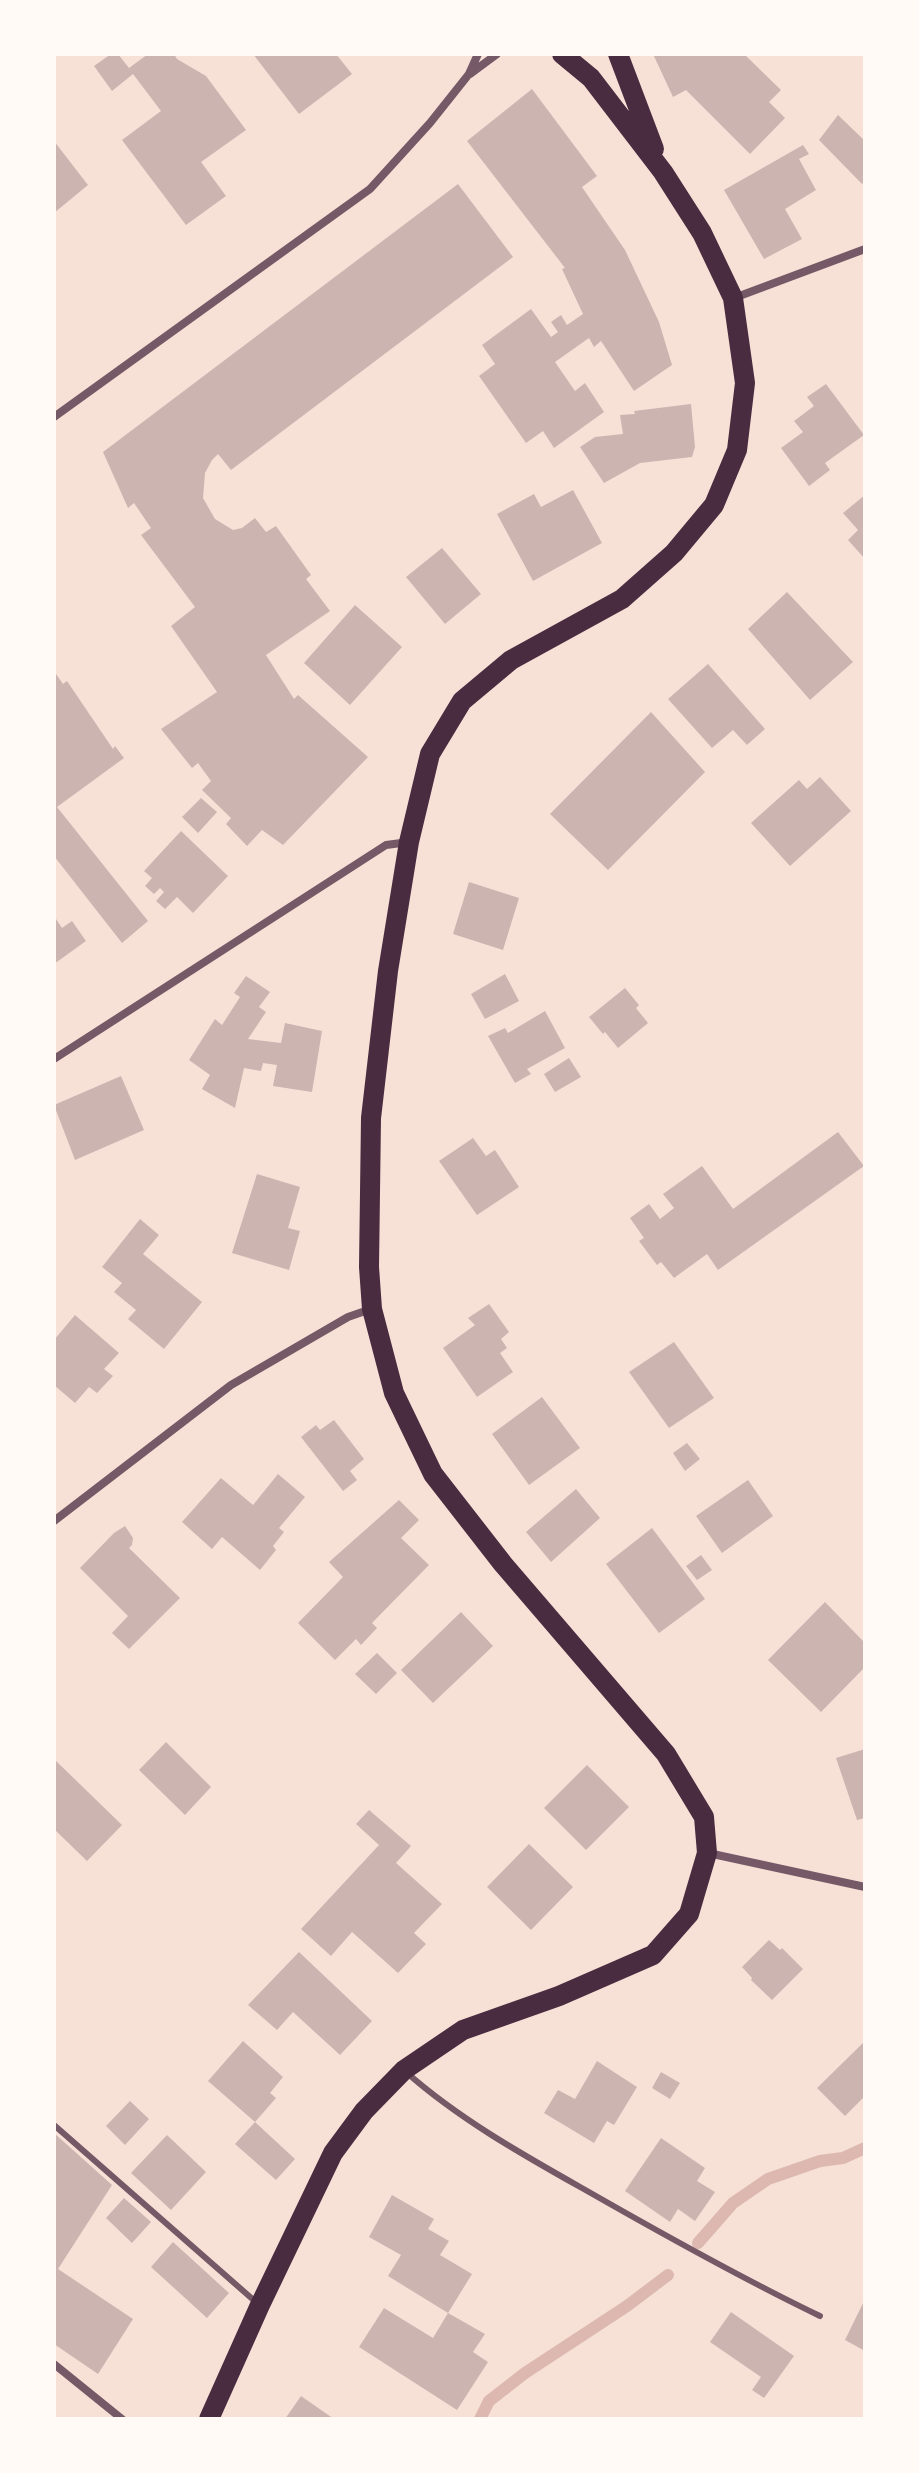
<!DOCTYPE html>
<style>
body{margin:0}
#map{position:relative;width:919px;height:2473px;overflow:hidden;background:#f7e1d7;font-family:"Alegreya Sans",sans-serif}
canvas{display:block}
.frame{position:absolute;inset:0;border:56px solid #fffaf5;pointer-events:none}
</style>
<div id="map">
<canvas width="919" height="2473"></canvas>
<div class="frame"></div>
</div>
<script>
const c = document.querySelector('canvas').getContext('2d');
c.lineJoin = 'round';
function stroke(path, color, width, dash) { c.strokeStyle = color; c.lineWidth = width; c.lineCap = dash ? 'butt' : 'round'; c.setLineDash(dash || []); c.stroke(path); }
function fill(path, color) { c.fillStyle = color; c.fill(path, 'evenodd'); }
const stream = new Path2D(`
 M 698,2243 L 733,2203 L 768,2179 L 820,2161 L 843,2158 L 865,2148
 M 480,2419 L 489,2401 L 525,2373 L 627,2306 L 668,2275`);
const building = new Path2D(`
 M 111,54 L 118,54 L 129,68 L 148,54 L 174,54 L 177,59 L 206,76 L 246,130 L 201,162 L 226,196 L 186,225 L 122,140 L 161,111 L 133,74 L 112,91 L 94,66 Z
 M 253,54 L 336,54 L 352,74 L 299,114 Z
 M 653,54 L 744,54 L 781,90 L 769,102 L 785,118 L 750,154 L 686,90 L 673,97 Z
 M 532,89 L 597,176 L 582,187 L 625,250 L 659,322 L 672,365 L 634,391 L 601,341 L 594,347 L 589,338 L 555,362 L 575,391 L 585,383 L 604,412 L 554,448 L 543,431 L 526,443 L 479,376 L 495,364 L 482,345 L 531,309 L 551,337 L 558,332 L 551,322 L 561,315 L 567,325 L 583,314 L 562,269 L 565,268 L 467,141 Z
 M 838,115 L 865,141 L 865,180 L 862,184 L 819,140 Z
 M 54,141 L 88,185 L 54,213 Z
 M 803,145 L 809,154 L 799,159 L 816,190 L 785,209 L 802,239 L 764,259 L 724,190 Z
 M 458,184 L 513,257 L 231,470 L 218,454 L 212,460 L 205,473 L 203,498 L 215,519 L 233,530 L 242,528 L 255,518 L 266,532 L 276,526 L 311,575 L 306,579 L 330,611 L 266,655 L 294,699 L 298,695 L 368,757 L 283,845 L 262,830 L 247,846 L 226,824 L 231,818 L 202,790 L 211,781 L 198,763 L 192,768 L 161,729 L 217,692 L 171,626 L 195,607 L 141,535 L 151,528 L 134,503 L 128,508 L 103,452 Z
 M 826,384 L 864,435 L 825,463 L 830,470 L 809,486 L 781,448 L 803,432 L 794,421 L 814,406 L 807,397 Z
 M 691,404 L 695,447 L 692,457 L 640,463 L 604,483 L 580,447 L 595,437 L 623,434 L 620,415 L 635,414 L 634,411 Z
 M 573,490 L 602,543 L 533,581 L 497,514 L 534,494 L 541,507 Z
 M 865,495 L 865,559 L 848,540 L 858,530 L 843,513 Z
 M 442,548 L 481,594 L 445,624 L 406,577 Z
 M 787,592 L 853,662 L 810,700 L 748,629 Z
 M 355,605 L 402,647 L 350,705 L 304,663 Z
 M 708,664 L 765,729 L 747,745 L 733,730 L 712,748 L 668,699 Z
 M 54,671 L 63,684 L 67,681 L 113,749 L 115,746 L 124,758 L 57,807 L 148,921 L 122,943 L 54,856 Z
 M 651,712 L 705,772 L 608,870 L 550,814 Z
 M 820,777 L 851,811 L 790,866 L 751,823 L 799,780 L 807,789 Z
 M 201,798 L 217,812 L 198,833 L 182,817 Z
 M 181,831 L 228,876 L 193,913 L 177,897 L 165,909 L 156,901 L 164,892 L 160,888 L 154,894 L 145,886 L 152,878 L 144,871 Z
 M 469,882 L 519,898 L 503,950 L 453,934 Z
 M 54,916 L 62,928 L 72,921 L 86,941 L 54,964 Z
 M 505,974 L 519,1001 L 485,1019 L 471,994 Z
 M 246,976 L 270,992 L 259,1007 L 266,1012 L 248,1039 L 281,1043 L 285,1023 L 322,1031 L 312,1092 L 273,1086 L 277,1065 L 263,1063 L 261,1071 L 244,1068 L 235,1108 L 202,1089 L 210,1075 L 189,1060 L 215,1019 L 222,1025 L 240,997 L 234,993 Z
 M 625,988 L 639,1005 L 636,1008 L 648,1023 L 618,1048 L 605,1032 L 603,1034 L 589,1017 Z
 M 545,1011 L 565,1048 L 527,1069 L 531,1074 L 515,1083 L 488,1036 L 505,1028 L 508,1033 Z
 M 569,1058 L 581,1077 L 555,1092 L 544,1074 Z
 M 121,1076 L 144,1130 L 75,1160 L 54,1105 Z
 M 838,1132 L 864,1166 L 718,1270 L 707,1254 L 674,1278 L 661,1262 L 657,1265 L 639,1241 L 644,1238 L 630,1218 L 649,1204 L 660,1219 L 674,1208 L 663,1194 L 702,1166 L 733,1209 Z
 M 473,1138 L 486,1156 L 495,1150 L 519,1187 L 477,1215 L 439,1161 Z
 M 257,1174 L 300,1187 L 288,1228 L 300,1231 L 289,1270 L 232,1253 Z
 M 140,1219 L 159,1235 L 143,1254 L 202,1302 L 164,1349 L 128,1319 L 136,1310 L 114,1292 L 122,1283 L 102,1267 Z
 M 489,1304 L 509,1332 L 501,1339 L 507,1348 L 500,1353 L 513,1372 L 477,1397 L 443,1348 L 475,1325 L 468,1318 Z
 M 75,1315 L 119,1353 L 104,1369 L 113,1376 L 97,1393 L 89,1387 L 75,1403 L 54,1385 L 54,1340 Z
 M 674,1342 L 714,1398 L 669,1428 L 629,1372 Z
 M 542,1397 L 580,1448 L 529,1485 L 492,1434 Z
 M 334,1420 L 364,1459 L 350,1471 L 357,1480 L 343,1491 L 301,1437 L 316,1425 L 320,1430 Z
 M 687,1443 L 700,1459 L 685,1471 L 673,1453 Z
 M 278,1474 L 305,1497 L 279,1528 L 284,1532 L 273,1546 L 276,1550 L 260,1570 L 222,1537 L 212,1549 L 182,1522 L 221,1478 L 253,1505 Z
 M 748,1480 L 773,1516 L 722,1553 L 696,1516 Z
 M 576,1489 L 600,1518 L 551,1562 L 526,1532 Z
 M 399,1500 L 419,1520 L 401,1538 L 429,1565 L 372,1623 L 377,1628 L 361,1645 L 356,1639 L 335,1660 L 298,1623 L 343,1577 L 329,1562 Z
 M 125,1526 L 133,1538 L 132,1545 L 129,1548 L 180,1598 L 129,1649 L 112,1633 L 128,1616 L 80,1568 L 114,1533 Z
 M 652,1528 L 705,1599 L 659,1633 L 606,1564 Z
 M 701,1555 L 712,1570 L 697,1580 L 686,1566 Z
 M 825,1602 L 865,1643 L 865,1667 L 821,1712 L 768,1660 Z
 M 461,1612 L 493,1646 L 433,1703 L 401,1670 Z
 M 377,1653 L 397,1673 L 376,1694 L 355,1674 Z
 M 166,1742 L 211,1787 L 185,1815 L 139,1770 Z
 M 865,1749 L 865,1818 L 857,1820 L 836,1758 Z
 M 54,1759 L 122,1825 L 87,1861 L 54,1829 Z
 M 587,1765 L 629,1807 L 586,1850 L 544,1808 Z
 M 369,1810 L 411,1846 L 396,1863 L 442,1904 L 414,1933 L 426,1944 L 398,1973 L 352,1932 L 331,1956 L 301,1929 L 379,1845 L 356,1824 Z
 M 529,1844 L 573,1887 L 531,1930 L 487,1887 Z
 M 769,1940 L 780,1950 L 782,1948 L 803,1969 L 772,2000 L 751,1980 L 752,1978 L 742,1967 Z
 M 299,1952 L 372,2021 L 340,2055 L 293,2012 L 277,2030 L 248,2005 Z
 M 243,2041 L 283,2077 L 270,2093 L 276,2098 L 255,2122 L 208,2081 Z
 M 865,2041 L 865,2096 L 845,2116 L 817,2088 Z
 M 597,2061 L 637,2087 L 614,2125 L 607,2121 L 594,2143 L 544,2113 L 558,2090 L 575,2099 Z
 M 661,2072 L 680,2083 L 670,2099 L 652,2088 Z
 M 130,2101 L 149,2119 L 125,2145 L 106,2126 Z
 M 255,2122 L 295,2159 L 276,2180 L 235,2144 Z
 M 54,2133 L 112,2185 L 58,2269 L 133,2319 L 98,2374 L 54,2344 Z
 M 167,2135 L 206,2172 L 171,2210 L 131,2173 Z
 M 661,2138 L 705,2168 L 697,2181 L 715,2192 L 695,2221 L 678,2209 L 670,2222 L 625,2191 Z
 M 392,2195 L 434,2219 L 428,2229 L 449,2241 L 440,2255 L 472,2274 L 448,2313 L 388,2276 L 401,2255 L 369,2237 Z
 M 124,2198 L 151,2222 L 132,2243 L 106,2218 Z
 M 173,2242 L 229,2293 L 207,2318 L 151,2267 Z
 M 865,2299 L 865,2351 L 845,2340 Z
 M 384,2308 L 433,2338 L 448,2313 L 485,2334 L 473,2352 L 488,2362 L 457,2410 L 359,2347 Z
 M 731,2312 L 794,2356 L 764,2398 L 752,2390 L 761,2377 L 710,2342 Z
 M 301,2396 L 334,2419 L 285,2419 Z`);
const service = new Path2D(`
 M 406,2072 C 460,2120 527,2157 589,2192 C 666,2236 741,2278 820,2316
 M 54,2125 L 257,2303`);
const minor = new Path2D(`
 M 470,74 L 497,54
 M 734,298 L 865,249
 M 54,417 L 370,189 L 430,123 L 469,74 L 478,54
 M 54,1059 L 386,845 L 409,842
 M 54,1521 L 231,1385 L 348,1317 L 371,1309
 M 708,1853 L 865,1887
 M 54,2364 L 122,2419`);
const primary = new Path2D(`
 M 618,54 L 654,149
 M 209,2419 L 260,2305 L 333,2153 L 364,2111 L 404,2070 L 463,2030 L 559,1996 L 653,1955 L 689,1914 L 707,1853 L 704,1817 L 666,1754 L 503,1564 L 433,1474 L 394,1393 L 372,1309 L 369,1267 L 371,1118 L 388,971 L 409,842 L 430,754 L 462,701 L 511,660 L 622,599 L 674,553 L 714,505 L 737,450 L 745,383 L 733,298 L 702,233 L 663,172 L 591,78 L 562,54`);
stroke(stream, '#dcb8b0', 12);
fill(building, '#ccb4b1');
stroke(service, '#755966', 6);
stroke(minor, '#755966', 8);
stroke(primary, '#4a2c40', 20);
</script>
